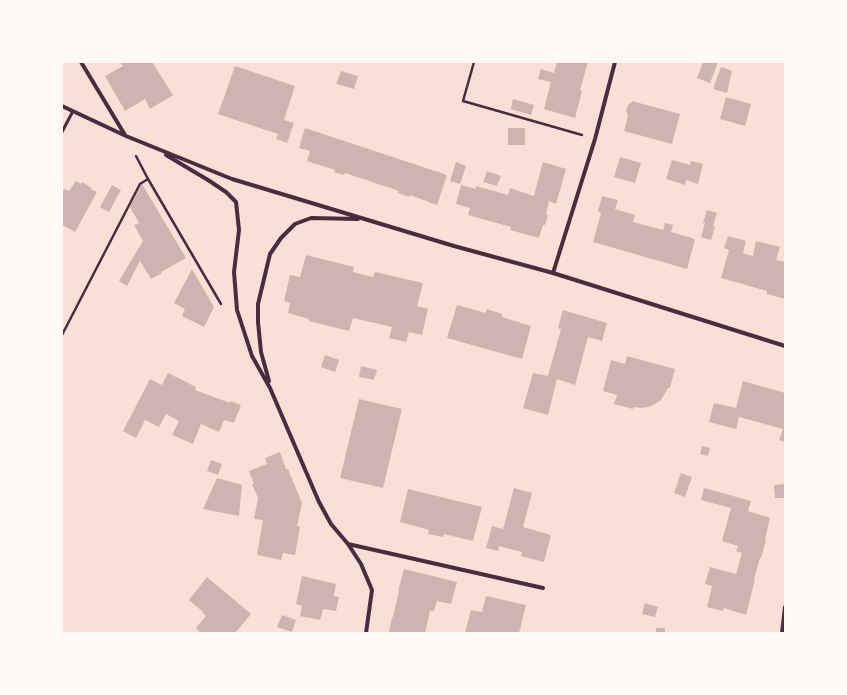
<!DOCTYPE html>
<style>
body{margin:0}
#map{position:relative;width:847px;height:695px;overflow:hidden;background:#f7e1d7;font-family:Ubuntu,sans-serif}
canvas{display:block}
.frame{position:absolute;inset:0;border:63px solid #fffaf5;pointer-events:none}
</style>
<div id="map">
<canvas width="847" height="695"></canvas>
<div class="frame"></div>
</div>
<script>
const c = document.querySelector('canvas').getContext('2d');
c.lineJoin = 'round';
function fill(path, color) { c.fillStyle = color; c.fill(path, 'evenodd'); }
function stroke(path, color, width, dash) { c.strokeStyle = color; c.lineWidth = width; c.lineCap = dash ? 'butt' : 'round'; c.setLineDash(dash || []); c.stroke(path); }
const building = new Path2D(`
 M 120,62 L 152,62 L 173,95 L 150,109 L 145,99 L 125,111 L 105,76 L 123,66 Z
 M 557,62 L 588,62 L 580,90 L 582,91 L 575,118 L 544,109 L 551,82 L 538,79 L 541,69 L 554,73 Z
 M 703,62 L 718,62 L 710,83 L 697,78 Z
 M 235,66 L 295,86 L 284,120 L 294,123 L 287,143 L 276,139 L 278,134 L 218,114 Z
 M 721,67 L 732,71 L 727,93 L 713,89 Z
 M 341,71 L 358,76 L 354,89 L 336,84 Z
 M 726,97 L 751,104 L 745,126 L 720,119 Z
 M 513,99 L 534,105 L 531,115 L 511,109 Z
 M 632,101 L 680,114 L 672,144 L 624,131 L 628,116 L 626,111 L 628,105 L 632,102 Z
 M 305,128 L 447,175 L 437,205 L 410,195 L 409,197 L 398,193 L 399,191 L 345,173 L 344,175 L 334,172 L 335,170 L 307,161 L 310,151 L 299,148 Z
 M 508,128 L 525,128 L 525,145 L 508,145 Z
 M 620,157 L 641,163 L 635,183 L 614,177 Z
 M 672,160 L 690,165 L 691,161 L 703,164 L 698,184 L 686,180 L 685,185 L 666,179 Z
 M 456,162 L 466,166 L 460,184 L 450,181 Z
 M 543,162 L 566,169 L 556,204 L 549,201 L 546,215 L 548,215 L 545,225 L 543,225 L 539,238 L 510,230 L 511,227 L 468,215 L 470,208 L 456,204 L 461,185 L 476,189 L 476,186 L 508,195 L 510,188 L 534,196 Z
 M 487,171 L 501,176 L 497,186 L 483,182 Z
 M 76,181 L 81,184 L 82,182 L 92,188 L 91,189 L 97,192 L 75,232 L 62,225 L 62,193 L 64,189 L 69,191 Z
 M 142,184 L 186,258 L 161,272 L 162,273 L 151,279 L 140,261 L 127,286 L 119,281 L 143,241 L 134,225 L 139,223 L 130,207 Z
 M 112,185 L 121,190 L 109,212 L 100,207 Z
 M 602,196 L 618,200 L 615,209 L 635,215 L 633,222 L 663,230 L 665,223 L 673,225 L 671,232 L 695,239 L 687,269 L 593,242 L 601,213 L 598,211 Z
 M 707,210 L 717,213 L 713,226 L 715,226 L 711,240 L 701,237 L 705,223 L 703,223 Z
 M 728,236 L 746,241 L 743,253 L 753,256 L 756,241 L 780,247 L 776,260 L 785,262 L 785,299 L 767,294 L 767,291 L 721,278 L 729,250 L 724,248 Z
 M 306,255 L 354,267 L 353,272 L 373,277 L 375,272 L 423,283 L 417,306 L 428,309 L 422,335 L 409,332 L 406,342 L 389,338 L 392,327 L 353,318 L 349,331 L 309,321 L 309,319 L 288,313 L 290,303 L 284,301 L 290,275 L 300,277 Z
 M 192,269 L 214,307 L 204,327 L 182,316 L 185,309 L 174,303 Z
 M 457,305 L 486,313 L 487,309 L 502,314 L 502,317 L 531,326 L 522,359 L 447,338 Z
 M 563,310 L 607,323 L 602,341 L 588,337 L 575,385 L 557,379 L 548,415 L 523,408 L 533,373 L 548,376 L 561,329 L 558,328 Z
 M 325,355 L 339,360 L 335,372 L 321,367 Z
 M 627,356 L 675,369 L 670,388 L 668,388 L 661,400 L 655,404 L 648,407 L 641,408 L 634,407 L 633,409 L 614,404 L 617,395 L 603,391 L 611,360 L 625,364 Z
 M 361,366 L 377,370 L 374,380 L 359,377 Z
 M 168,373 L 196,387 L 195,390 L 230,403 L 230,401 L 241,405 L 234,423 L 224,420 L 219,432 L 201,424 L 193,444 L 172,435 L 179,421 L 166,414 L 159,427 L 145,420 L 136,438 L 123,431 L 150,379 L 162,385 Z
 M 743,381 L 785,393 L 785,442 L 779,440 L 783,429 L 739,417 L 736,429 L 709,422 L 714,403 L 736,408 Z
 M 359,399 L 402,409 L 383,488 L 340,478 Z
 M 702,446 L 710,448 L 708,456 L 700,454 Z
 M 280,452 L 286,469 L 288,469 L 302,503 L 297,526 L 300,527 L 295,555 L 283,553 L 281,560 L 257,555 L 263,520 L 254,519 L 258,498 L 252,484 L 254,484 L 249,471 L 267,464 L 265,458 Z
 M 211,460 L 222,464 L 218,475 L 207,471 Z
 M 681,473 L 692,477 L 685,497 L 674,493 Z
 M 217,478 L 242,485 L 239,516 L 203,509 Z
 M 785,484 L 785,498 L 775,498 L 774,485 Z
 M 514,488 L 532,493 L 523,527 L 551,535 L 544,562 L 521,556 L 522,552 L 499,546 L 498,551 L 486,548 L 492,526 L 503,529 Z
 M 704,488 L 751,501 L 748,511 L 770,518 L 765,539 L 766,539 L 761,558 L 760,558 L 754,579 L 755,579 L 746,615 L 724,608 L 723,611 L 707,607 L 712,586 L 705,584 L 710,567 L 736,574 L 742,553 L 736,551 L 738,546 L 722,541 L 731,508 L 701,500 Z
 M 408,489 L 482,507 L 473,541 L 444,534 L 443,537 L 428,534 L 429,530 L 400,522 Z
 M 404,569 L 457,582 L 451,604 L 437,601 L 434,611 L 430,611 L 425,633 L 389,633 L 392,617 L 393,617 L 399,591 L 398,591 Z
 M 302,576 L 336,584 L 334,596 L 339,597 L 336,611 L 324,609 L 323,610 L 320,620 L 300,616 L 302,606 L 296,604 Z
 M 207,577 L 251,614 L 235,633 L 201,633 L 196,628 L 206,616 L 202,612 L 203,612 L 189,600 Z
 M 486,596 L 526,605 L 519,633 L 465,633 L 471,610 L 482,612 Z
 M 645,603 L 658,607 L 655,617 L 642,614 Z
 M 282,615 L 296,620 L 292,632 L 277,627 Z
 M 656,628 L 665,628 L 665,633 L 656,633 Z`);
const path = new Path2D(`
 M 474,62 L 463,101 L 582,135
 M 136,156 L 148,179 L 221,304
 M 62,335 L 140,184 L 148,179`);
const service = new Path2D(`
 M 62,132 L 73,111`);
const minor = new Path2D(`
 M 81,62 L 125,135
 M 62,106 L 126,136 L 232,179 L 454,246 L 553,273 L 785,346
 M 166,155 L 208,180 L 226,192 L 236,202 L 239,230 L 234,272 L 237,310 L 252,356 L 270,388 L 319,502 L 331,524 L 348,544 L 361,564 L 372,590 L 366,633
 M 553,273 L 595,139 L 615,62
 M 269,381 L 261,352 L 258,322 L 258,304 L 270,254 L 281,238 L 295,224 L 311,218 L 358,219
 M 348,544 L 543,588
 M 782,633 L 785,607`);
fill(building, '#ccb4b1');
stroke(path, '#4a2c40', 2.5);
stroke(service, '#4a2c40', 3);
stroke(minor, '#4a2c40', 4);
</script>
